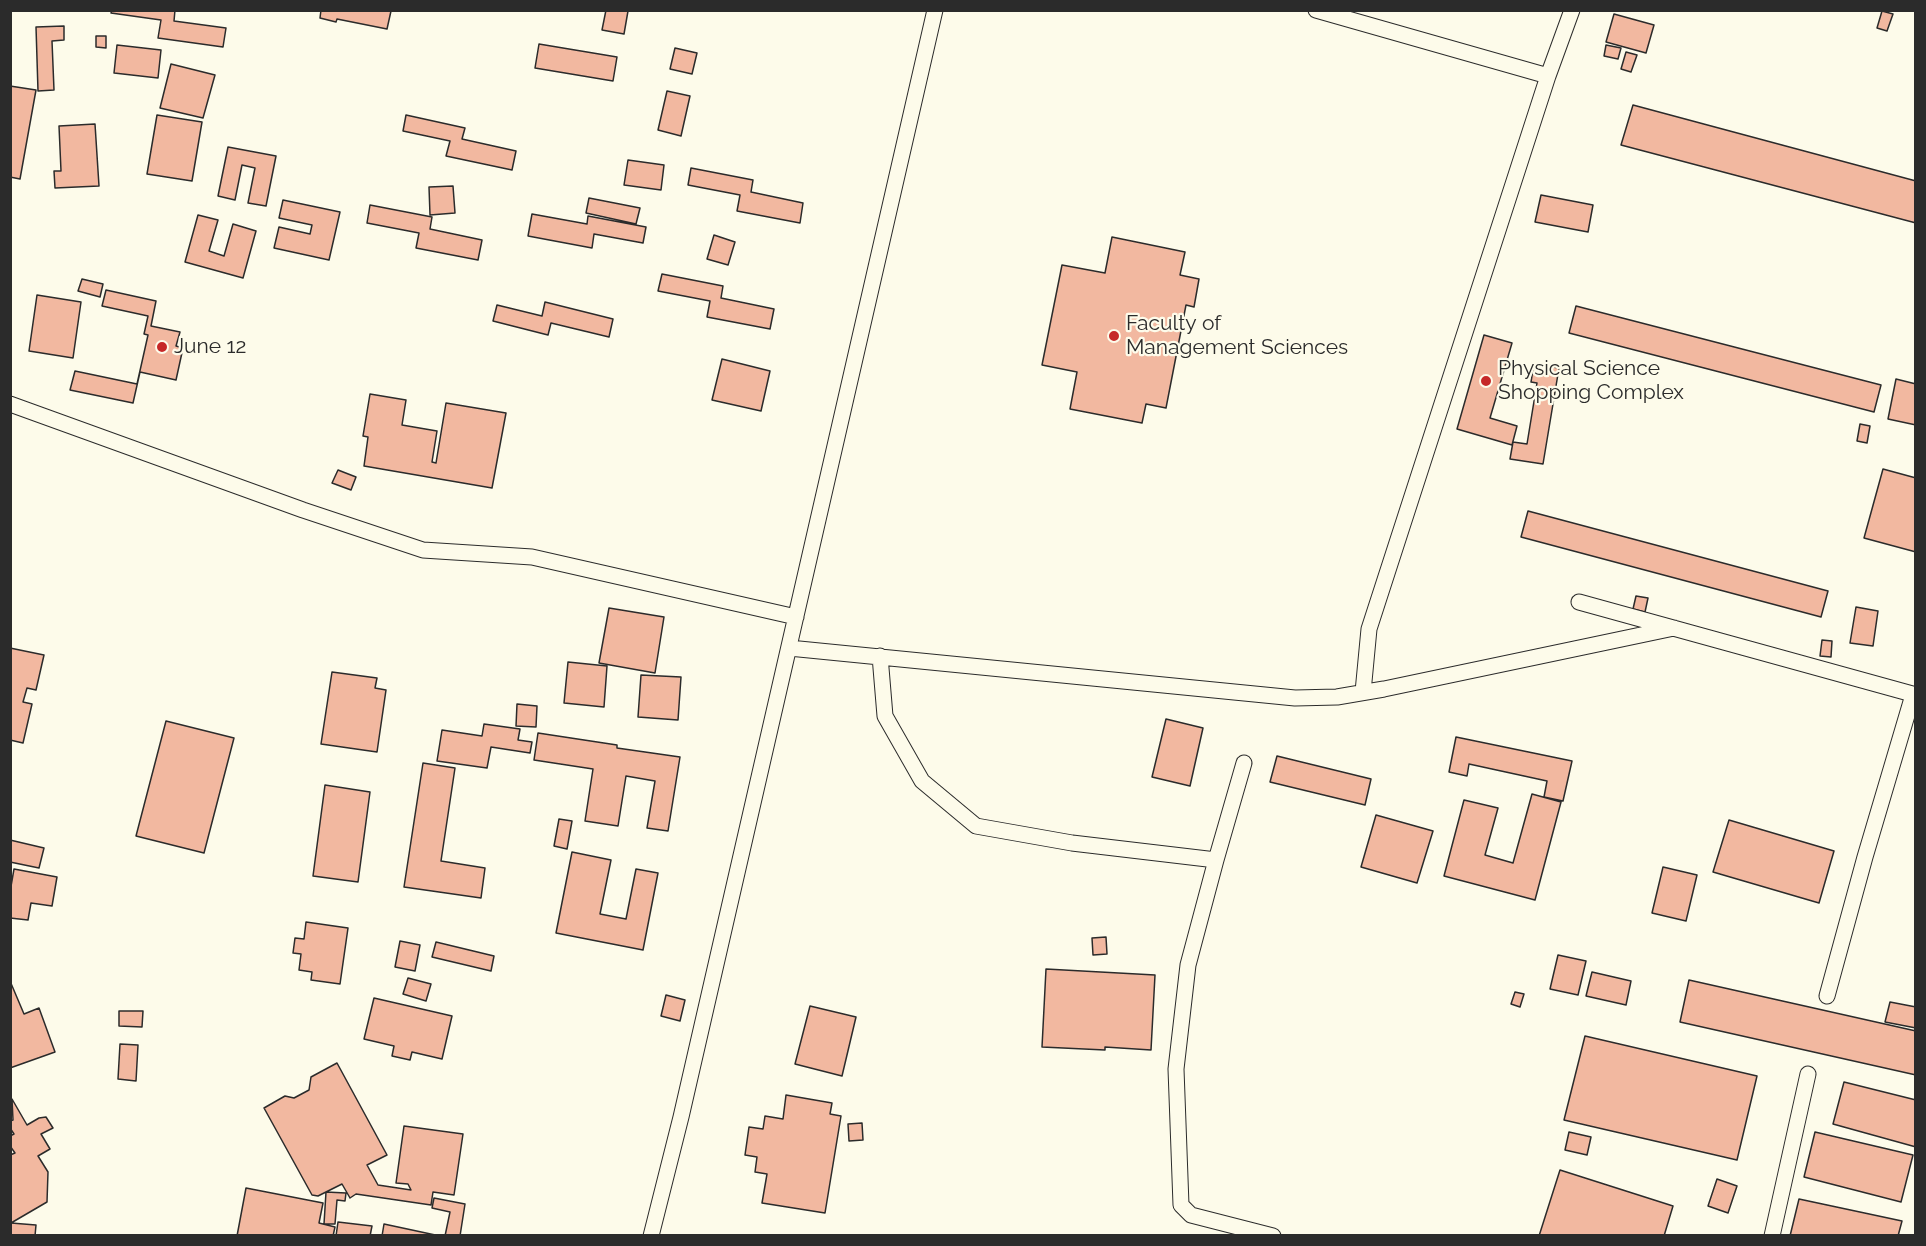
<!DOCTYPE html>
<style>
body{margin:0}
#map{position:relative;width:1926px;height:1246px;overflow:hidden;background:#fdfbea;font-family:Raleway,sans-serif}
canvas{display:block}
.frame{position:absolute;inset:0;border:12px solid #2b2b2b;pointer-events:none}
</style>
<div id="map">
<canvas width="1926" height="1246"></canvas>
<div class="frame"></div>
</div>
<script>
const c = document.querySelector('canvas').getContext('2d');
c.lineJoin = 'round';
function fill(path, color) { c.fillStyle = color; c.fill(path, 'evenodd'); }
function stroke(path, color, width, dash) { c.strokeStyle = color; c.lineWidth = width; c.lineCap = dash ? 'butt' : 'round'; c.setLineDash(dash || []); c.stroke(path); }
function drawText(font, color, halo, rows, align = 'center') {
  c.font = font + ' Raleway,sans-serif'; c.lineWidth = 4.5; c.setLineDash([]); c.textBaseline = 'middle'; c.strokeStyle = halo; c.fillStyle = color; for (const [text, x, y, turn = 0] of rows) {
    c.save(); c.translate(x, y); c.rotate((+turn || 0) * Math.PI / 180); c.textAlign = isNaN(turn) ? turn : align; if (halo) c.strokeText(text, 0, 0); c.fillText(text, 0, 0); c.restore();
  }
}
const building = new Path2D(`
 M 112,10 L 175,10 L 174,21 L 226,28 L 223,47 L 158,38 L 161,20 L 111,13 Z
 M 321,10 L 390,10 L 391,11 L 387,29 L 337,19 L 336,22 L 320,18 Z
 M 606,10 L 628,11 L 624,34 L 602,30 Z
 M 1882,11 L 1893,14 L 1887,31 L 1877,28 Z
 M 1614,14 L 1654,25 L 1646,53 L 1606,42 Z
 M 64,26 L 64,40 L 52,41 L 54,90 L 38,91 L 36,27 Z
 M 96,36 L 106,36 L 106,48 L 96,47 Z
 M 539,44 L 617,57 L 613,81 L 535,68 Z
 M 117,45 L 161,50 L 158,78 L 114,73 Z
 M 1606,45 L 1621,48 L 1618,59 L 1604,56 Z
 M 675,48 L 697,53 L 692,74 L 670,69 Z
 M 1626,52 L 1637,55 L 1631,72 L 1621,69 Z
 M 171,64 L 215,75 L 203,118 L 160,108 Z
 M 10,86 L 36,90 L 20,179 L 10,177 Z
 M 667,91 L 690,96 L 681,136 L 658,130 Z
 M 1633,105 L 1916,181 L 1916,223 L 1621,145 Z
 M 157,115 L 202,122 L 192,181 L 147,174 Z
 M 406,115 L 465,128 L 462,139 L 516,151 L 512,170 L 446,156 L 450,141 L 403,131 Z
 M 95,124 L 99,186 L 55,188 L 54,171 L 61,171 L 59,126 Z
 M 228,147 L 276,156 L 266,206 L 248,203 L 255,168 L 242,165 L 235,200 L 218,196 Z
 M 628,160 L 664,165 L 661,190 L 624,185 Z
 M 691,168 L 753,180 L 751,192 L 803,203 L 800,223 L 737,211 L 740,195 L 688,185 Z
 M 453,186 L 455,213 L 430,215 L 429,187 Z
 M 1541,195 L 1593,205 L 1588,232 L 1535,222 Z
 M 589,198 L 640,208 L 636,224 L 586,213 Z
 M 283,200 L 340,212 L 329,260 L 274,248 L 279,227 L 310,234 L 312,225 L 279,218 Z
 M 370,205 L 432,217 L 430,229 L 482,240 L 478,260 L 416,248 L 419,233 L 367,223 Z
 M 532,214 L 587,224 L 588,216 L 646,227 L 643,243 L 594,234 L 592,248 L 528,236 Z
 M 198,215 L 218,220 L 209,251 L 224,256 L 233,224 L 256,231 L 243,278 L 185,262 Z
 M 714,235 L 735,242 L 728,265 L 707,259 Z
 M 1112,237 L 1185,252 L 1180,275 L 1199,279 L 1194,307 L 1186,305 L 1166,408 L 1146,404 L 1142,423 L 1070,409 L 1077,372 L 1042,365 L 1062,265 L 1105,273 Z
 M 662,274 L 723,286 L 721,298 L 774,309 L 770,329 L 707,317 L 710,301 L 658,291 Z
 M 82,279 L 103,284 L 100,297 L 78,291 Z
 M 106,290 L 156,301 L 151,326 L 180,332 L 176,346 L 183,348 L 176,380 L 140,372 L 133,403 L 70,390 L 75,371 L 137,384 L 148,335 L 144,334 L 148,316 L 102,306 Z
 M 37,295 L 81,302 L 73,358 L 29,351 Z
 M 545,302 L 613,319 L 609,337 L 551,323 L 548,335 L 493,321 L 497,305 L 542,316 Z
 M 1576,306 L 1881,385 L 1874,412 L 1569,333 Z
 M 1484,335 L 1512,343 L 1490,418 L 1517,426 L 1512,445 L 1457,429 Z
 M 722,359 L 770,371 L 761,411 L 712,400 Z
 M 1534,364 L 1559,368 L 1543,464 L 1510,459 L 1513,442 L 1527,444 L 1537,383 L 1531,382 Z
 M 1896,379 L 1916,384 L 1916,425 L 1888,419 Z
 M 370,394 L 406,400 L 402,425 L 437,431 L 432,462 L 436,463 L 446,403 L 506,413 L 492,488 L 364,466 L 368,437 L 363,436 Z
 M 1860,424 L 1870,426 L 1867,443 L 1857,441 Z
 M 1883,469 L 1916,478 L 1916,552 L 1864,538 Z
 M 338,470 L 356,477 L 351,490 L 332,483 Z
 M 1528,511 L 1828,591 L 1821,617 L 1521,537 Z
 M 1636,596 L 1648,598 L 1645,612 L 1633,609 Z
 M 1856,607 L 1878,611 L 1873,646 L 1850,643 Z
 M 609,608 L 664,617 L 655,673 L 599,663 Z
 M 1822,640 L 1832,641 L 1831,657 L 1820,656 Z
 M 10,648 L 44,655 L 36,690 L 27,688 L 23,702 L 32,704 L 23,743 L 10,740 Z
 M 568,662 L 607,666 L 604,707 L 564,703 Z
 M 332,672 L 377,678 L 375,688 L 386,690 L 377,752 L 321,744 Z
 M 641,675 L 681,677 L 678,720 L 638,717 Z
 M 517,704 L 537,706 L 536,727 L 516,726 Z
 M 1166,719 L 1203,728 L 1190,786 L 1152,777 Z
 M 166,721 L 234,738 L 204,853 L 136,836 Z
 M 484,724 L 520,729 L 518,740 L 532,742 L 530,753 L 491,747 L 487,768 L 437,761 L 442,730 L 482,736 Z
 M 538,733 L 617,745 L 617,748 L 680,757 L 668,831 L 647,828 L 655,781 L 626,776 L 618,826 L 585,821 L 593,769 L 534,760 Z
 M 1456,737 L 1572,761 L 1563,801 L 1544,797 L 1547,781 L 1469,764 L 1467,776 L 1449,772 Z
 M 1277,756 L 1371,779 L 1365,805 L 1270,782 Z
 M 423,763 L 455,768 L 441,861 L 485,868 L 481,898 L 404,887 Z
 M 325,785 L 370,792 L 358,882 L 313,876 Z
 M 1532,794 L 1561,802 L 1535,900 L 1444,876 L 1464,800 L 1498,808 L 1485,855 L 1513,863 Z
 M 1376,815 L 1433,831 L 1417,883 L 1361,867 Z
 M 559,819 L 572,821 L 567,849 L 554,846 Z
 M 1729,820 L 1834,851 L 1819,903 L 1713,872 Z
 M 10,840 L 44,848 L 39,868 L 10,862 Z
 M 572,852 L 611,860 L 600,914 L 626,919 L 636,869 L 658,873 L 643,950 L 556,933 Z
 M 1663,867 L 1697,875 L 1686,921 L 1652,913 Z
 M 14,869 L 57,877 L 52,906 L 31,903 L 28,920 L 10,918 L 10,892 Z
 M 306,922 L 348,928 L 340,984 L 311,980 L 312,972 L 299,970 L 301,954 L 293,953 L 295,938 L 304,939 Z
 M 1106,937 L 1107,954 L 1093,955 L 1092,938 Z
 M 400,941 L 420,945 L 415,971 L 395,967 Z
 M 436,942 L 494,956 L 491,971 L 432,957 Z
 M 1558,955 L 1586,961 L 1578,995 L 1550,989 Z
 M 1046,969 L 1155,975 L 1151,1050 L 1105,1047 L 1105,1050 L 1042,1047 Z
 M 1592,972 L 1631,981 L 1626,1005 L 1586,996 Z
 M 408,978 L 431,984 L 426,1001 L 403,994 Z
 M 1689,980 L 1916,1031 L 1916,1075 L 1680,1022 Z
 M 10,981 L 24,1014 L 39,1008 L 55,1052 L 10,1068 Z
 M 1515,992 L 1524,994 L 1520,1007 L 1511,1004 Z
 M 666,995 L 685,1000 L 680,1021 L 661,1016 Z
 M 374,998 L 452,1016 L 442,1059 L 412,1052 L 410,1060 L 392,1056 L 394,1046 L 364,1039 Z
 M 1890,1002 L 1916,1007 L 1916,1028 L 1885,1022 Z
 M 810,1006 L 856,1017 L 842,1076 L 795,1064 Z
 M 119,1011 L 143,1011 L 142,1027 L 119,1026 Z
 M 1585,1036 L 1757,1076 L 1737,1160 L 1564,1120 Z
 M 120,1044 L 138,1045 L 136,1081 L 118,1079 Z
 M 337,1063 L 387,1155 L 367,1165 L 378,1185 L 411,1190 L 408,1184 L 396,1183 L 404,1126 L 463,1134 L 454,1195 L 433,1192 L 431,1205 L 356,1194 L 350,1198 L 342,1184 L 318,1196 L 312,1195 L 264,1108 L 285,1096 L 294,1098 L 309,1090 L 311,1077 Z
 M 1844,1082 L 1916,1100 L 1916,1147 L 1833,1124 Z
 M 786,1095 L 832,1103 L 830,1114 L 841,1116 L 825,1213 L 762,1203 L 767,1174 L 755,1172 L 757,1157 L 745,1155 L 749,1127 L 763,1129 L 765,1116 L 783,1119 Z
 M 12,1099 L 27,1125 L 39,1118 L 46,1117 L 53,1128 L 41,1134 L 50,1149 L 38,1156 L 48,1172 L 47,1202 L 11,1223 L 36,1225 L 35,1236 L 10,1236 L 10,1155 L 15,1153 L 10,1146 L 10,1136 L 14,1134 L 10,1128 L 10,1121 L 13,1120 Z
 M 862,1123 L 863,1140 L 849,1141 L 848,1124 Z
 M 1569,1132 L 1591,1137 L 1587,1155 L 1565,1150 Z
 M 1815,1132 L 1913,1155 L 1901,1202 L 1804,1177 Z
 M 1560,1170 L 1673,1206 L 1664,1236 L 1539,1236 Z
 M 1717,1179 L 1737,1186 L 1728,1213 L 1708,1206 Z
 M 246,1188 L 323,1203 L 319,1223 L 335,1227 L 333,1236 L 237,1236 Z
 M 326,1192 L 346,1193 L 345,1201 L 337,1200 L 335,1224 L 324,1224 Z
 M 434,1198 L 465,1204 L 460,1236 L 445,1236 L 450,1212 L 432,1208 Z
 M 1799,1199 L 1902,1221 L 1898,1236 L 1790,1236 Z
 M 338,1222 L 372,1226 L 370,1236 L 336,1236 Z
 M 384,1224 L 440,1236 L 382,1236 Z`);
const minor = new Path2D(`
 M 1316,10 L 1548,76
 M 10,404 L 303,510 L 423,550 L 532,557 L 796,617
 M 1579,602 L 1916,695
 M 789,648 L 1295,698 L 1337,697 L 1384,689 L 1674,628
 M 880,656 L 885,716 L 922,781 L 976,826 L 1072,843 L 1216,860
 M 1363,692 L 1369,629 L 1548,76 L 1572,10
 M 1244,763 L 1216,860 L 1188,965 L 1176,1069 L 1181,1205 L 1191,1215 L 1273,1236
 M 1827,996 L 1865,857 L 1913,695
 M 651,1236 L 681,1117 L 935,10
 M 1772,1236 L 1808,1074`);
const markers = [
 [1114,336,6,"#c62828"],
 [162,347,6,"#c62828"],
 [1486,381,6,"#c62828"]
];
const poiNames = [
 ["Faculty of",1126,324],
 ["Management Sciences",1126,348],
 ["June 12",174,347],
 ["Physical Science",1498,369],
 ["Shopping Complex",1498,393]
];
fill(building, '#f2b8a0');
stroke(building, '#2b2b2b', 1.5);
stroke(minor, '#2b2b2b', 17);
stroke(minor, '#fdfbea', 15);
for (const [x, y, r, color] of markers) { const dot = new Path2D(); dot.arc(x, y, r, 0, 2 * Math.PI); c.fillStyle = color; c.fill(dot); stroke(dot, '#fdfbea', 2); }
drawText('21px', '#2b2b2b', '#fdfbea', poiNames, 'left');
</script>
